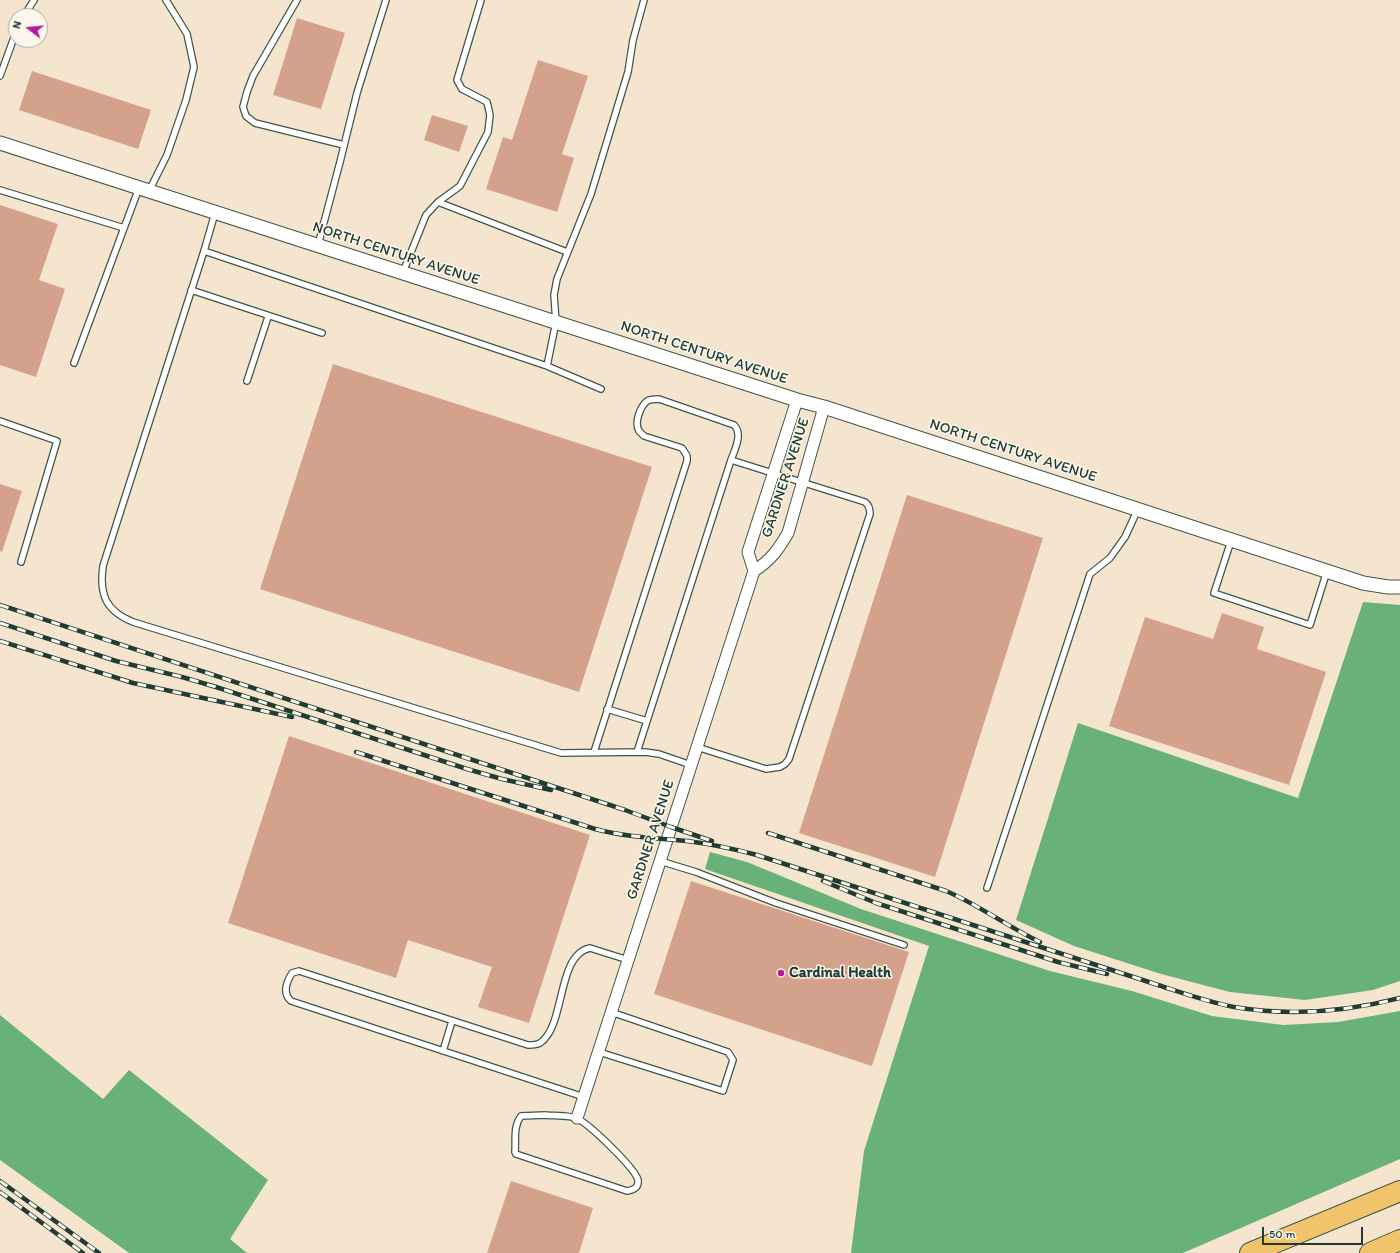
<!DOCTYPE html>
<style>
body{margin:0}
#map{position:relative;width:1400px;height:1253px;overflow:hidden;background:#f6e5ce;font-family:Itim,sans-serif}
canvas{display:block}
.north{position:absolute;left:8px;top:8px;width:40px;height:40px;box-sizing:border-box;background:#fbf7ec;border:1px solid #a3ada2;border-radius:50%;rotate:286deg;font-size:11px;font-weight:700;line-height:16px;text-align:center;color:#1f3d34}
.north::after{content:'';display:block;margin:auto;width:14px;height:18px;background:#b5179e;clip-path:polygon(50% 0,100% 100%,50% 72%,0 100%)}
.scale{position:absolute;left:1262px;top:1227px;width:101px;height:18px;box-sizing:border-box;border:2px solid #1f3d34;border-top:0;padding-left:5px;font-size:12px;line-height:14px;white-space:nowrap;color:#1f3d34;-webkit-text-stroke:3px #fbf7ec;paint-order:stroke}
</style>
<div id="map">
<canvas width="1400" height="1253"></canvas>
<div class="north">N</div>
<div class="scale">50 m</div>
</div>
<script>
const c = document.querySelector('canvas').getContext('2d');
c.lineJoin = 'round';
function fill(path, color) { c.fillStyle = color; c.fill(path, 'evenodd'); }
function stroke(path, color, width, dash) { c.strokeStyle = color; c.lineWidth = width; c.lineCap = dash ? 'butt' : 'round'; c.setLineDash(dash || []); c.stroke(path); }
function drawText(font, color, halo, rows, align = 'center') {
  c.font = font + ' Itim,sans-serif'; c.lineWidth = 3; c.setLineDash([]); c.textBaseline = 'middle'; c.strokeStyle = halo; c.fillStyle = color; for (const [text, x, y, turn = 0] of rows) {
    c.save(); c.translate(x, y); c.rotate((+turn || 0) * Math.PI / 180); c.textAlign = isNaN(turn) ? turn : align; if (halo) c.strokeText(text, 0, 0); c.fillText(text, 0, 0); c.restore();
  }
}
const forest = new Path2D(`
 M 1363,602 L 1400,605 L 1400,981 L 1373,990 L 1305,1000 L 1230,992 L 1161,974 L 1074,946 L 1016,920 L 1078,723 L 1298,798 Z
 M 710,852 L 747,862 L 861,909 L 1050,971 L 1132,991 L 1212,1016 L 1283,1025 L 1338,1022 L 1400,1011 L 1400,1159 L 1183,1253 L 851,1253 L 864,1151 L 929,946 L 705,869 Z
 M 0,1015 L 103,1099 L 129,1070 L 268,1180 L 230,1239 L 247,1253 L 129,1253 L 0,1160 Z`);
const building = new Path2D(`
 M 297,18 L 345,33 L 321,109 L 273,95 Z
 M 538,60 L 588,76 L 562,154 L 574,158 L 557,212 L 486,189 L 503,137 L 512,140 Z
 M 32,71 L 151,110 L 138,149 L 19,110 Z
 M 432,115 L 468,126 L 459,152 L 424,140 Z
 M 0,205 L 58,224 L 39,280 L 65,289 L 36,377 L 0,365 Z
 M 333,364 L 652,467 L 579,692 L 260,589 Z
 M 0,484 L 22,491 L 2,552 L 0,551 Z
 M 907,495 L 1043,538 L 935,877 L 799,833 Z
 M 1222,613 L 1264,627 L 1257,649 L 1326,672 L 1289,785 L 1109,726 L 1145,617 L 1213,639 Z
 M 289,736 L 590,835 L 529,1023 L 478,1007 L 492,967 L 408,940 L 396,978 L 228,923 Z
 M 691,881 L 909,952 L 872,1066 L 654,994 Z
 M 511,1181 L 593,1208 L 579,1253 L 487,1253 Z`);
const service = new Path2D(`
 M 297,0 L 253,76 L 247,92 L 243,107 L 246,116 L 255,123 L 344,145
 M 24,16 L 34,0
 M 0,76 L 16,32
 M 0,190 L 124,228 L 139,188
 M 149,191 L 167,155 L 186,100 L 194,67 L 187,34 L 166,0
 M 438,202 L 567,252
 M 215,213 L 204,251 L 103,566 C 99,595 106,611 133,622 L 561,753 L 645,752 L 659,754 L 691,765
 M 318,245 L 340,162 L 357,93 L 386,0
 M 204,251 L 547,366 L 556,322 L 554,295 L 557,279 L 591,194 L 628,72 L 633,40 L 644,0
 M 403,272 L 426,215 L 438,202 L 460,186 L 488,132 L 490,115 L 487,102 L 462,89 L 457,80 L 481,0
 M 191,290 L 322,333
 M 74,363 L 124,228
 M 547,366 L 601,389
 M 247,381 L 268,317
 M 0,421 L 57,441 L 21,562
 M 1231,541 L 1214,593 L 1310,625 L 1327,571
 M 607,709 L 647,721
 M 594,752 L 687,461 L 687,456 L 682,448 L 644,436 C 643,435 640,432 639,431 C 634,423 640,407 647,401 C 651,399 655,399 659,399 L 734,425 C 743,434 735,449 731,460 L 865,502 C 869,505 870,509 870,514 L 789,759 L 785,764 L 780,767 L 766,769 L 697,747
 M 637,752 L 731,460
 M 660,861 L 696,872 L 776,903 L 904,945
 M 987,888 L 1090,574 L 1110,558 L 1125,537 L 1138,509
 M 443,1051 L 452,1021
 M 599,1052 L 723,1091 L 733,1060 L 728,1052 L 611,1012
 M 584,1097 L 291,1001 C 282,993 287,981 292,973 L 299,971 L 528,1045 C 532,1045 537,1045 540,1043 C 566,1026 556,955 590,948 L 628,960
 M 545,1115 C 553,1116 572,1115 578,1119 C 590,1125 635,1168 638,1180 C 639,1188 633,1190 627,1191 L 516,1154 L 515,1152 C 516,1139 513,1127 521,1116 Z`);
const minor = new Path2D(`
 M 754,571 C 771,560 778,550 788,533 L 824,407
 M 577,1118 L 754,571 L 748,552 L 797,400`);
const tertiary = new Path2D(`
 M 0,143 L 797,400 L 824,407 L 1363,583 L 1388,587 L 1400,587`);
const motorway = new Path2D(`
 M 1250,1253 L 1400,1191
 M 1370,1253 L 1400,1240`);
const rail = new Path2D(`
 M 0,605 L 625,810 L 671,827 L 712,841
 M 0,623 L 116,661 L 182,677 L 216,687 L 467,769 L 502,779 L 551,790
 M 0,641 L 133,683 L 292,717
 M 356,752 L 595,829 C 625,837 656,838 687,841 C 711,844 734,849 757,855 L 1158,985 C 1183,993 1208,1002 1234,1007 C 1289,1016 1346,1012 1400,998
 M 768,833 L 946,891 C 979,905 1008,927 1040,942
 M 823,881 L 876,903 L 1058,962 L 1107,974
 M 0,1181 L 99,1253
 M 0,1192 L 83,1253`);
const markers = [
 [781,973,4,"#b5179e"]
];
const streetNames = [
 ["NORTH CENTURY AVENUE",396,254,18],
 ["NORTH CENTURY AVENUE",704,353,18],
 ["NORTH CENTURY AVENUE",1013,451,18],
 ["GARDNER AVENUE",786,478,-72],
 ["GARDNER AVENUE",651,840,-72]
];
const poiNames = [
 ["Cardinal Health",789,973]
];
fill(forest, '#68b279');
fill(building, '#d4a28c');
stroke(service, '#3f564b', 8);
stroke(minor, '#3f564b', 13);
stroke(tertiary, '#3f564b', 15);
stroke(motorway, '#3f564b', 22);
stroke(service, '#fff', 5.5);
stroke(minor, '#fff', 11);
stroke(tertiary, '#fff', 13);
stroke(motorway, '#f1c36a', 20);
stroke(rail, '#1f3d34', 4.5);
stroke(rail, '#fbf7ec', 3, [9]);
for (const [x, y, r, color] of markers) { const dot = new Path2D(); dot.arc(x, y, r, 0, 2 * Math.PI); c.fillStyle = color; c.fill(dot); stroke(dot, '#fbf7ec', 1.5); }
drawText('15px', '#1f3d34', '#fbf7ec', streetNames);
drawText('bold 15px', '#1f3d34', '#fbf7ec', poiNames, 'left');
</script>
